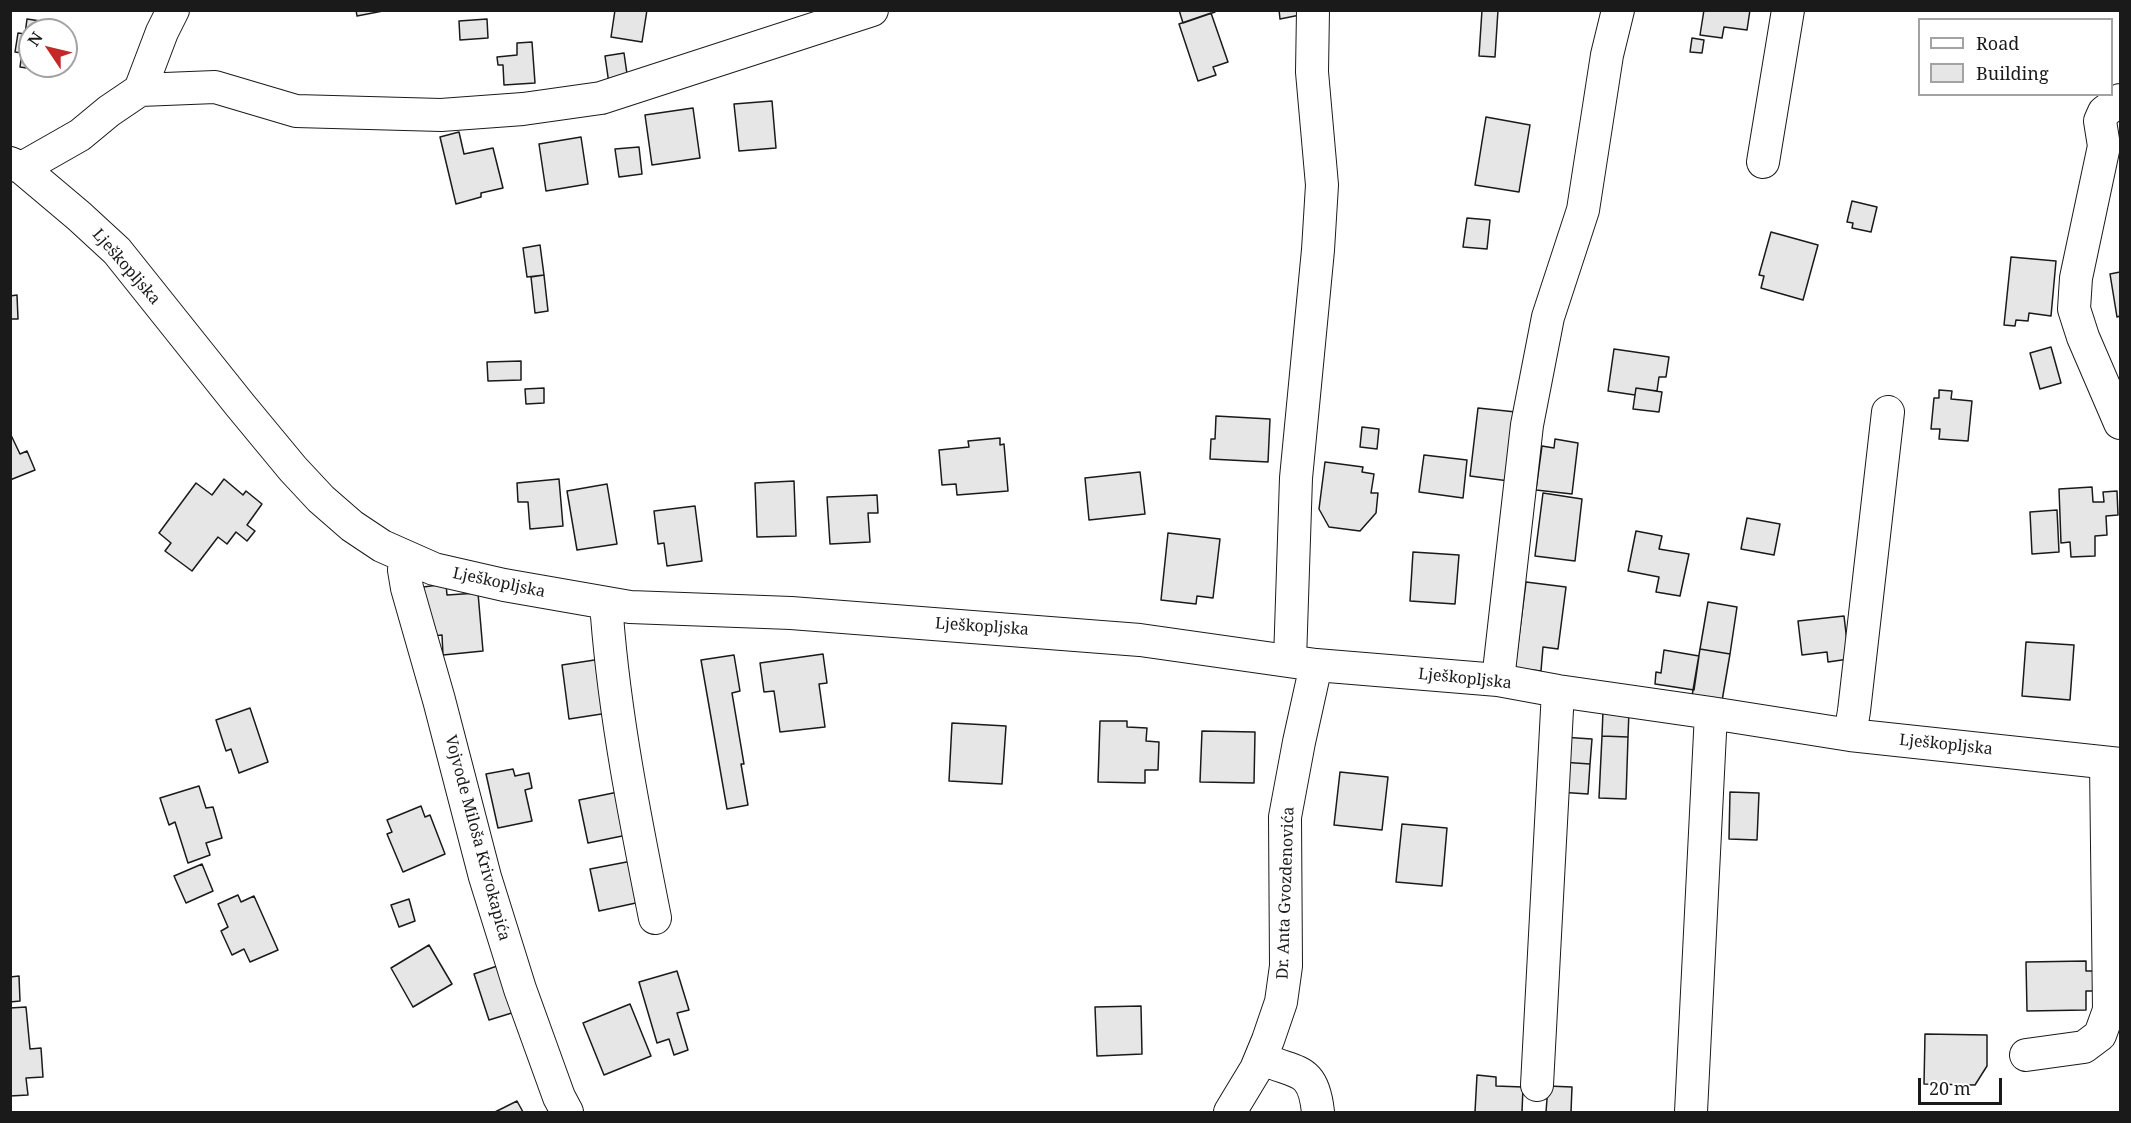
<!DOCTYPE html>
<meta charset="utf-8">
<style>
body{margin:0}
#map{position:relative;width:2131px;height:1123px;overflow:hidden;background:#fff;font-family:"Noto Serif",serif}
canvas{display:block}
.frame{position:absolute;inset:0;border:12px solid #1a1a1a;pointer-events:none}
.legend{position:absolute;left:1918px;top:18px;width:195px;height:78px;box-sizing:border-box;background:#fff;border:2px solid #a3a3a3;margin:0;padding:8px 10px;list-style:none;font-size:18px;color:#1a1a1a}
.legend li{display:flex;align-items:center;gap:12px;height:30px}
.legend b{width:30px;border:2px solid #a3a3a3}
.north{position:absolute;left:18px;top:18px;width:60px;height:60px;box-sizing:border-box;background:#fff;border:2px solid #a3a3a3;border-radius:50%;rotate:305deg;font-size:16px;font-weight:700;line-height:24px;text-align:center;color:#1a1a1a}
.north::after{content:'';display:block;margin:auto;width:21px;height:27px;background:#c62828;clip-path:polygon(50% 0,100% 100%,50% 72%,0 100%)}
.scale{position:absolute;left:1918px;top:1078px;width:84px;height:27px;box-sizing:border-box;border:3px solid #1a1a1a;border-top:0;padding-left:8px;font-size:18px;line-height:21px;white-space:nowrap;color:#1a1a1a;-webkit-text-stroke:4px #fff;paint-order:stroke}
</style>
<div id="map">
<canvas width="2131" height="1123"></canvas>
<div class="frame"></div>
<ul class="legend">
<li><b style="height:8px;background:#fff"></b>Road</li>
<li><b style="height:16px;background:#e6e6e6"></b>Building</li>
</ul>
<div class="north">N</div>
<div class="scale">20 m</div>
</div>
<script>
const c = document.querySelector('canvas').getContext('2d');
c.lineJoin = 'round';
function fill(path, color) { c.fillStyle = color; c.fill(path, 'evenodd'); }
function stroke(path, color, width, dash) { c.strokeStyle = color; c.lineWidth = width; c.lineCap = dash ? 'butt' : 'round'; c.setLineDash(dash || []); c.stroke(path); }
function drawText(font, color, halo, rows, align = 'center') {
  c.font = font + ' "Noto Serif",serif'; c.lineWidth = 4.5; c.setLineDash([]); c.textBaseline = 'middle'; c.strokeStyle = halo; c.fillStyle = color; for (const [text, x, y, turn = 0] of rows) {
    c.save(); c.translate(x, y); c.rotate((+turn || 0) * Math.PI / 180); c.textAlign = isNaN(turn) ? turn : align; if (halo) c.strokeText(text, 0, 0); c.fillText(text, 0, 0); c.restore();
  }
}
const building = new Path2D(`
 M 356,10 L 388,10 L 357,16 Z
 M 615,10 L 647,10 L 642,42 L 611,37 Z
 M 1179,10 L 1214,10 L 1215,12 L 1183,23 Z
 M 1279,10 L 1304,10 L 1305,14 L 1280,19 Z
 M 1482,10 L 1498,10 L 1495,57 L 1479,56 Z
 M 1704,10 L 1750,10 L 1747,30 L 1724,27 L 1722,38 L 1700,35 Z
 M 1211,13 L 1228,62 L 1213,67 L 1216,75 L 1198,81 L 1179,24 Z
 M 27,19 L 54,23 L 52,30 L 30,30 L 30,66 L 47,66 L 46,71 L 20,67 L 22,53 L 15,52 L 18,33 L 25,34 Z
 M 487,19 L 488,38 L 460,40 L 459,21 Z
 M 1692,38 L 1704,40 L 1702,53 L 1690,52 Z
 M 532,42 L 535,83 L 504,85 L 503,65 L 498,65 L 497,57 L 517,55 L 517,43 Z
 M 624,53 L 628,81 L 609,84 L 605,56 Z
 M 772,101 L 776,148 L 739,151 L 734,104 Z
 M 693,108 L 700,158 L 652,165 L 645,115 Z
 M 1486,117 L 1530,125 L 1519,192 L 1475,185 Z
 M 459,132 L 464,154 L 493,148 L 503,188 L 481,193 L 481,197 L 456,204 L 440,137 Z
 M 581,137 L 588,184 L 546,191 L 539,144 Z
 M 639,147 L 642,174 L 619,177 L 615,149 Z
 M 1852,201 L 1877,207 L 1871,232 L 1852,228 L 1853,223 L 1847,222 Z
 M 1467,218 L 1490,220 L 1487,249 L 1463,247 Z
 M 1771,232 L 1818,245 L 1803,300 L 1761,288 L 1764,276 L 1759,275 Z
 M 540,245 L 544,275 L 527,277 L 523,248 Z
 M 2011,257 L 2056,261 L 2051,316 L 2029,313 L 2028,321 L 2016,320 L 2015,326 L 2004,325 Z
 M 2120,272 L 2120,316 L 2117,317 L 2110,274 Z
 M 544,275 L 548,311 L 535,313 L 531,277 Z
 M 17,295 L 18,319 L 10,319 L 10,296 Z
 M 2051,347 L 2061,383 L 2040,389 L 2030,353 Z
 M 1614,349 L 1669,357 L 1666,377 L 1659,377 L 1657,391 L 1636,388 L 1635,395 L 1608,391 Z
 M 521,361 L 521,380 L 488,381 L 487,362 Z
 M 544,388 L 544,403 L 526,404 L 525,389 Z
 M 1636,388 L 1662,392 L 1659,412 L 1633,409 Z
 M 1939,390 L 1952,391 L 1951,399 L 1972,401 L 1968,441 L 1939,439 L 1940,429 L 1931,429 L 1934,398 L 1939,398 Z
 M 1478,408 L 1516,412 L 1509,481 L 1470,476 Z
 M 1216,416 L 1270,419 L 1268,462 L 1210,459 L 1211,439 L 1215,439 Z
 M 1362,427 L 1379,429 L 1377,449 L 1360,447 Z
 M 10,433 L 20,454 L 27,451 L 35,470 L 10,480 Z
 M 1000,438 L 1000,445 L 1004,444 L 1008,491 L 957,495 L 956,484 L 942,485 L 939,450 L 969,447 L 968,441 Z
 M 1555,439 L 1578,443 L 1572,494 L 1536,490 L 1542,446 L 1554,448 Z
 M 1424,455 L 1467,460 L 1463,498 L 1419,492 Z
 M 1325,462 L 1363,467 L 1362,472 L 1374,474 L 1371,493 L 1378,493 L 1376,513 L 1360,531 L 1329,527 L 1319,509 Z
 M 1140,472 L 1145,514 L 1089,520 L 1085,478 Z
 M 224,479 L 243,495 L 246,491 L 262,504 L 247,525 L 255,531 L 247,541 L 236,532 L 227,544 L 218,537 L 192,571 L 165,551 L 171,543 L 159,533 L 196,483 L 212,495 Z
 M 559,479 L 563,526 L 530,529 L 528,502 L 518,502 L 517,483 Z
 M 794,481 L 796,536 L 757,537 L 755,483 Z
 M 607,484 L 617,544 L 577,550 L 567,491 Z
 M 2092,487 L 2093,502 L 2104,502 L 2103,492 L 2117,491 L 2118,515 L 2106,516 L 2107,535 L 2095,536 L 2095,556 L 2071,557 L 2070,542 L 2061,543 L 2059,489 Z
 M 1543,493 L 1582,499 L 1575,561 L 1535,556 Z
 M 877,495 L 878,513 L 868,513 L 870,542 L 830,544 L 827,497 Z
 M 695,506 L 702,561 L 667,566 L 664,543 L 658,544 L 654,511 Z
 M 2057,510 L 2059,552 L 2032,554 L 2030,512 Z
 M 1747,518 L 1780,524 L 1774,555 L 1741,549 Z
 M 1636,531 L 1662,536 L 1659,549 L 1689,554 L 1680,596 L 1656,592 L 1659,577 L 1628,571 Z
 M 1168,533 L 1220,539 L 1213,598 L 1197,596 L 1196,604 L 1161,600 Z
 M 1413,552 L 1459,555 L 1455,604 L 1410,601 Z
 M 1526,582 L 1566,587 L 1558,649 L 1543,647 L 1541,671 L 1515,668 Z
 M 446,584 L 447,595 L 478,593 L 483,651 L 443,655 L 442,635 L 433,636 L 423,587 Z
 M 1708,602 L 1737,607 L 1730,654 L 1700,649 Z
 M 1844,616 L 1849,659 L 1828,662 L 1827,652 L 1802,655 L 1798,621 Z
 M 2026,642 L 2074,645 L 2070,700 L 2022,696 Z
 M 1700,649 L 1730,654 L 1722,701 L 1692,696 Z
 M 1664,650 L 1699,656 L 1694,690 L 1655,684 L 1656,672 L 1661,673 Z
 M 823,654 L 827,683 L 819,684 L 825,727 L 780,732 L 774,691 L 764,692 L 760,663 Z
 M 734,655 L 740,691 L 732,693 L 744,764 L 741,764 L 748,805 L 727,809 L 701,660 Z
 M 601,659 L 608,713 L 569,719 L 562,665 Z
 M 250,708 L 268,762 L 239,773 L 231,749 L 226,751 L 216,720 Z
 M 1603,710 L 1629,711 L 1628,737 L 1602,736 Z
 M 1100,721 L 1127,721 L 1127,727 L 1147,728 L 1146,741 L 1159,742 L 1158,770 L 1145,770 L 1145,783 L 1098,782 Z
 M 952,723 L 1006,726 L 1002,784 L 949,781 Z
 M 1202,731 L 1255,732 L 1254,783 L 1200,782 Z
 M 1602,736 L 1628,737 L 1626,799 L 1599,798 Z
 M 1562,737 L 1592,739 L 1590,764 L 1561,762 Z
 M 1561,762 L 1590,764 L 1588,794 L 1558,792 Z
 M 513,769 L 515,776 L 529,773 L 532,788 L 525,790 L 532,821 L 498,828 L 486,774 Z
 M 1340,772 L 1388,777 L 1382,830 L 1334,825 Z
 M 199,786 L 206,808 L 213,807 L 222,838 L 206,843 L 210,855 L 188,863 L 175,822 L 169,825 L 160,798 Z
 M 618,792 L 627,835 L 588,843 L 579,800 Z
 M 1730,792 L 1759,793 L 1757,840 L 1729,839 Z
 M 421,806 L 425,817 L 430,815 L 445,854 L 403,872 L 387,834 L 392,832 L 387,820 Z
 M 1402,824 L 1447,828 L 1442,886 L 1396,882 Z
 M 637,860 L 645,901 L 599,911 L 590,869 Z
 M 202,864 L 213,891 L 186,903 L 174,876 Z
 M 238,895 L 241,902 L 254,896 L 278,950 L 250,962 L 244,949 L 232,955 L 221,931 L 228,927 L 218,904 Z
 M 409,899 L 415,921 L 399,927 L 391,905 Z
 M 429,945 L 452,984 L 413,1007 L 391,968 Z
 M 2086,961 L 2086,971 L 2094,971 L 2094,991 L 2086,991 L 2086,1010 L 2027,1011 L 2026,962 Z
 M 500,965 L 515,1012 L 489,1020 L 474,974 Z
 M 677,971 L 689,1010 L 677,1013 L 688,1050 L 674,1055 L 669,1039 L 657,1043 L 639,982 Z
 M 19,976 L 20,1001 L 10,1002 L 10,977 Z
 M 630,1004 L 651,1056 L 604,1075 L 583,1023 Z
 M 1141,1006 L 1142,1054 L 1097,1056 L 1095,1007 Z
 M 26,1007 L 30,1049 L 41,1048 L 43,1077 L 26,1078 L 28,1095 L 10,1096 L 10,1008 Z
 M 1925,1034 L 1987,1035 L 1987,1066 L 1975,1085 L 1924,1084 Z
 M 1477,1075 L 1496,1077 L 1496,1086 L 1523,1087 L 1522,1112 L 1475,1112 Z
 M 1548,1086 L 1572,1087 L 1571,1112 L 1546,1112 Z
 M 517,1101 L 523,1112 L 495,1112 Z`);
const minor = new Path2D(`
 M 140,90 L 162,32 L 173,10
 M 2120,100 L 2104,112 L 2100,121 L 2104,146 L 2076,278 L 2074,309 L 2083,337 L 2120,423
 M 1763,162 L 1788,10
 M 10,163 L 22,168 L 79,216 L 117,251 L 240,405 L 293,469 L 321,499 L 352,526 L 382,546 L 434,569 L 504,585 L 630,607 L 791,613 L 1140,640 L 1316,665 L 1498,680 L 1558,691 L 1711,713 L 1850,735 L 2120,764
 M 22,168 L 80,135 L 109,111 L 140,90 L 215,87 L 296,111 L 441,115 L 523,109 L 601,98 L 872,10
 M 406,558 L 404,570 L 407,588 L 439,700 L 485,877 L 520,989 L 559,1097 L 567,1112
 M 608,604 L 607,616 C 615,718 635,818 655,918
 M 1290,660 L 1296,478 L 1318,250 L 1322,185 L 1312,72 L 1313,10
 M 1498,680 L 1527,425 L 1548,317 L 1583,210 L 1607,55 L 1618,10
 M 1850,735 L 1854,711 L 1888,412
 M 2026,1055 L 2084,1047 L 2100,1035 L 2109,1010 L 2106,763
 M 1261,1058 C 1296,1075 1313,1065 1318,1112
 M 1537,1085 L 1558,691
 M 1230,1112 L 1256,1069 L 1268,1040 L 1281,1002 L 1286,966 L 1285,817 L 1299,742 L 1316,665
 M 1691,1112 L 1711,713`);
const streetNames = [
 ["Lješkopljska",126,267,49],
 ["Lješkopljska",499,583,12],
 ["Lješkopljska",982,627,4],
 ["Lješkopljska",1465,679,6],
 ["Lješkopljska",1946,745,6],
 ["Vojvode Miloša Krivokapića",477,838,75],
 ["Dr. Anta Gvozdenovića",1286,893,-88]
];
fill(building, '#e6e6e6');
stroke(building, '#1a1a1a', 1.5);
stroke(minor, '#1a1a1a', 34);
stroke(minor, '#fff', 32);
drawText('16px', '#1a1a1a', '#fff', streetNames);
</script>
